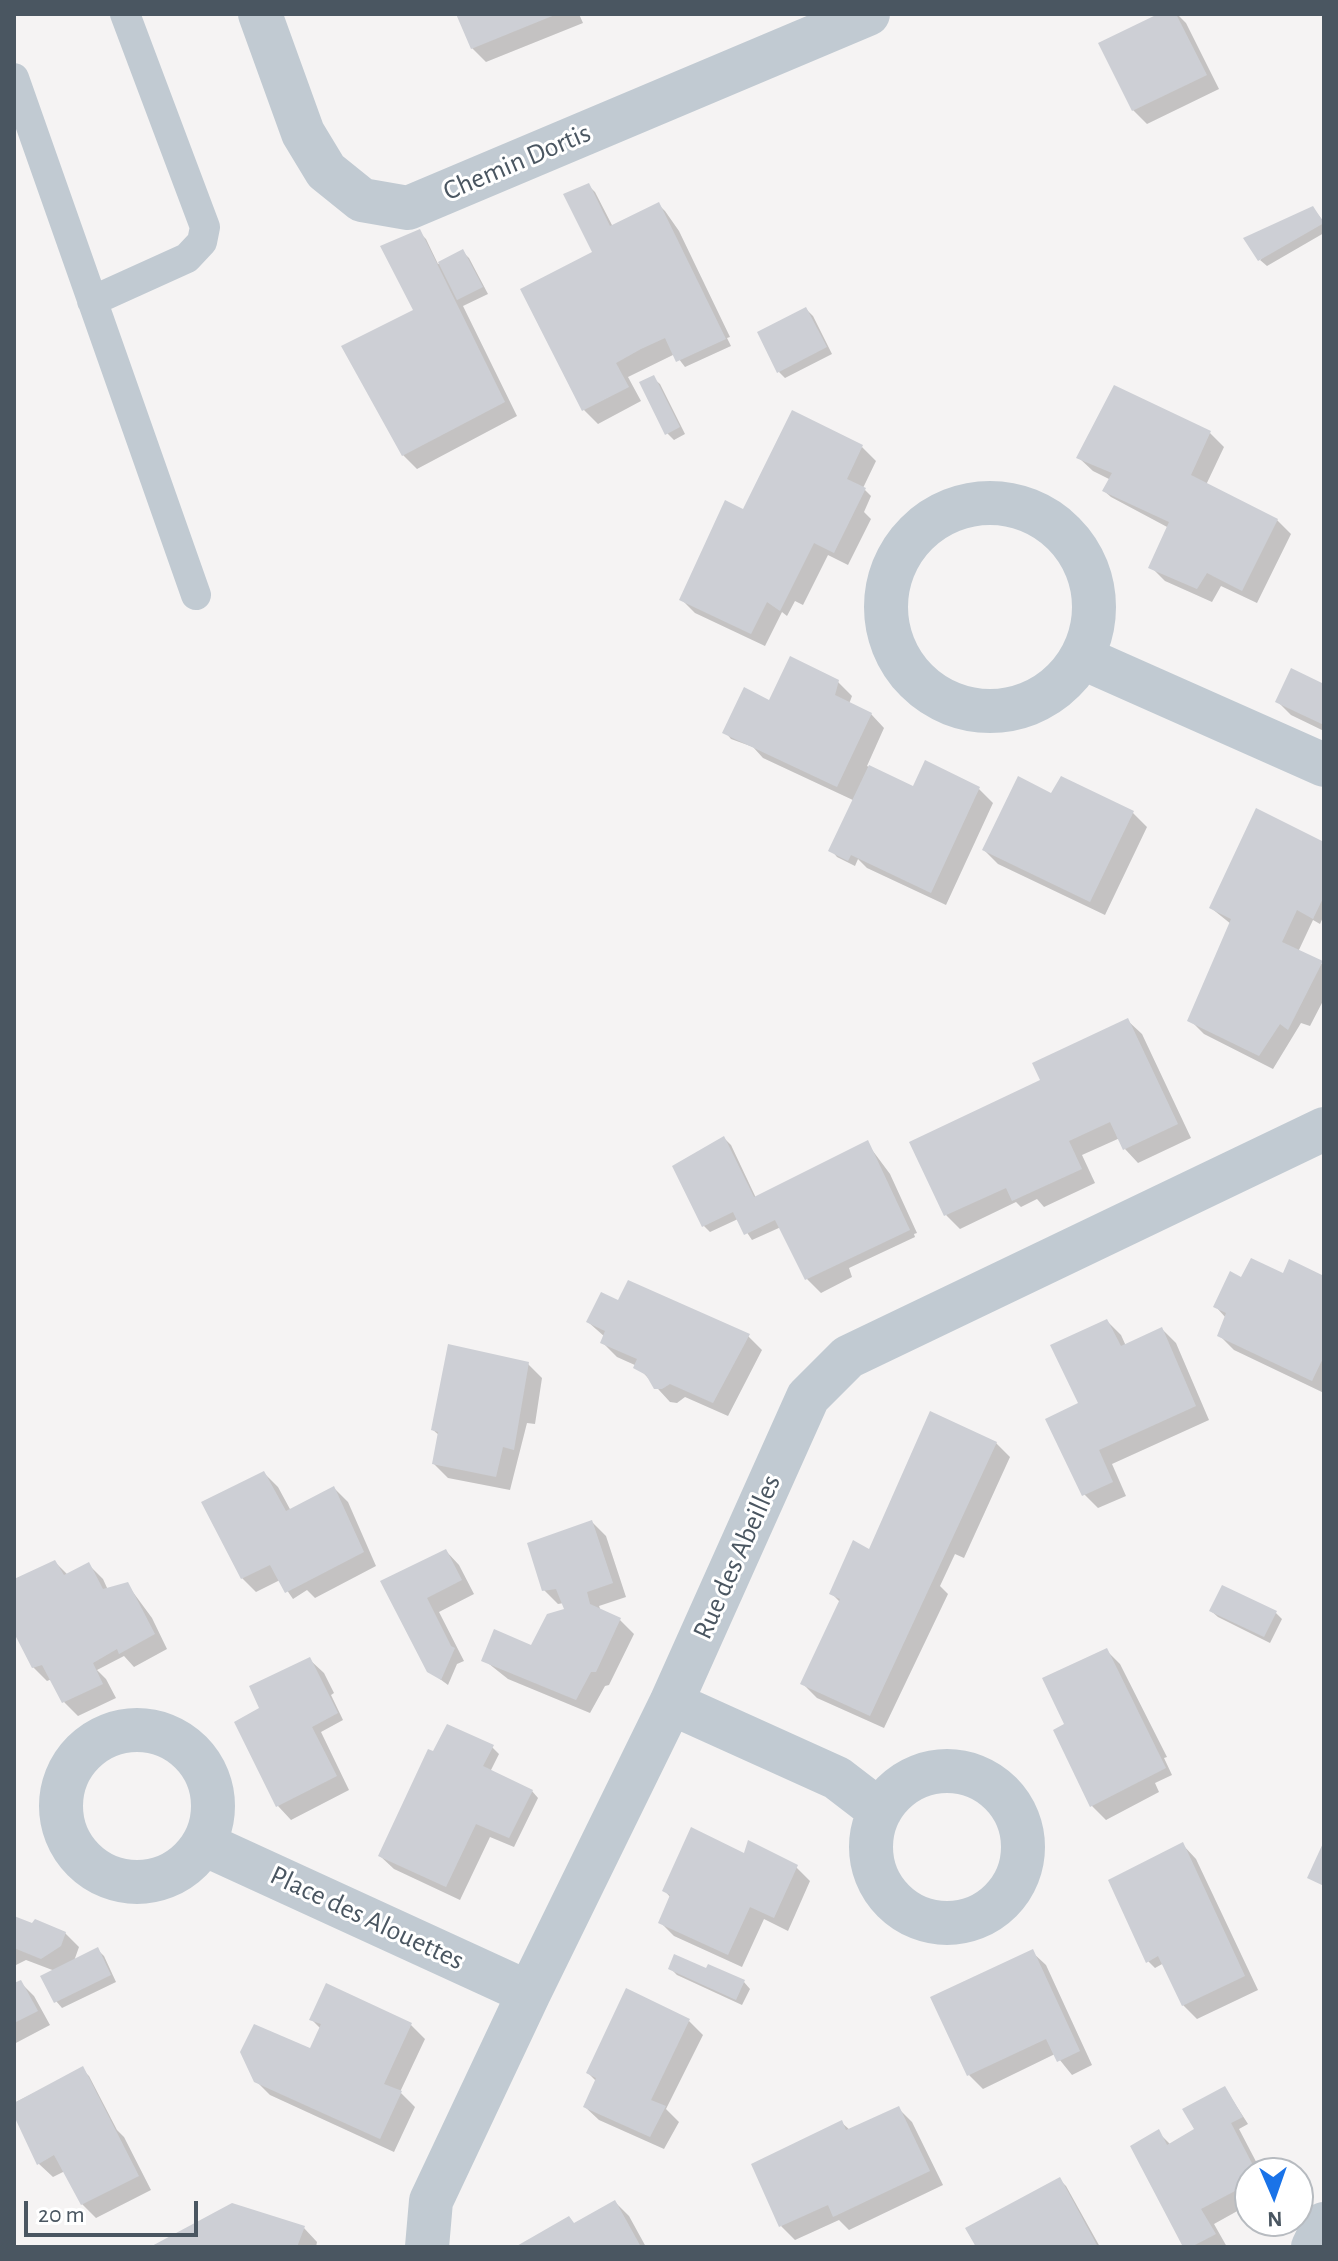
<!DOCTYPE html>
<style>
body{margin:0}
#map{position:relative;width:1338px;height:2261px;overflow:hidden;background:#f5f3f3;font-family:"Alegreya Sans",sans-serif}
canvas{display:block}
.frame{position:absolute;inset:0;border:16px solid #4a5661;pointer-events:none}
.north{position:absolute;left:1234px;top:2157px;width:80px;height:80px;box-sizing:border-box;background:#fff;border:2px solid #b7bbc0;border-radius:50%;rotate:178deg;font-size:22px;font-weight:700;line-height:32px;text-align:center;color:#4a5661}
.north::after{content:'';display:block;margin:auto;width:28px;height:36px;background:#1a73e8;clip-path:polygon(50% 0,100% 100%,50% 72%,0 100%)}
.scale{position:absolute;left:24px;top:2201px;width:174px;height:36px;box-sizing:border-box;border:4px solid #4a5661;border-top:0;padding-left:10px;font-size:24px;line-height:28px;white-space:nowrap;color:#4a5661;-webkit-text-stroke:6px #fff;paint-order:stroke}
</style>
<div id="map">
<canvas width="1338" height="2261"></canvas>
<div class="frame"></div>
<div class="north">N</div>
<div class="scale">20 m</div>
</div>
<script>
const c = document.querySelector('canvas').getContext('2d');
c.lineJoin = 'round';
function fill(path, color) { c.fillStyle = color; c.fill(path, 'evenodd'); }
function stroke(path, color, width, dash) { c.strokeStyle = color; c.lineWidth = width; c.lineCap = dash ? 'butt' : 'round'; c.setLineDash(dash || []); c.stroke(path); }
function drawText(font, color, halo, rows, align = 'center') {
  c.font = font + ' "Alegreya Sans",sans-serif'; c.lineWidth = 6; c.setLineDash([]); c.textBaseline = 'middle'; c.strokeStyle = halo; c.fillStyle = color; for (const [text, x, y, turn = 0] of rows) {
    c.save(); c.translate(x, y); c.rotate((+turn || 0) * Math.PI / 180); c.textAlign = isNaN(turn) ? turn : align; if (halo) c.strokeText(text, 0, 0); c.fillText(text, 0, 0); c.restore();
  }
}
const shadow = new Path2D(`
 M 458,14 L 579,14 L 583,23 L 486,62 L 472,48 Z
 M 1163,14 L 1177,14 L 1186,23 L 1219,89 L 1147,124 L 1133,110 Z
 M 588,185 L 595,192 L 613,227 L 658,204 L 665,211 L 679,231 L 730,337 L 727,338 L 731,346 L 685,367 L 675,354 L 628,377 L 641,401 L 598,424 L 584,410 L 523,290 L 595,253 Z
 M 1313,208 L 1324,222 L 1324,233 L 1267,266 L 1260,260 Z
 M 419,232 L 426,239 L 438,264 L 463,252 L 469,258 L 488,294 L 463,306 L 517,416 L 417,469 L 403,455 Z
 M 806,309 L 813,316 L 832,354 L 785,378 L 779,372 Z
 M 653,378 L 660,384 L 685,434 L 674,440 L 667,433 Z
 M 1210,433 L 1224,447 L 1206,485 L 1277,520 L 1291,534 L 1257,603 L 1221,586 L 1212,602 L 1165,581 L 1151,567 L 1169,528 L 1111,497 L 1104,491 L 1111,480 L 1093,471 L 1079,458 Z
 M 862,447 L 876,461 L 863,488 L 871,496 L 864,512 L 871,519 L 848,565 L 828,555 L 803,605 L 795,601 L 787,616 L 782,612 L 765,646 L 695,613 L 681,599 L 744,512 Z
 M 838,682 L 852,696 L 849,704 L 871,714 L 884,728 L 867,766 L 914,789 L 926,763 L 979,789 L 993,803 L 946,905 L 867,868 L 858,859 L 855,866 L 837,857 L 831,850 L 855,801 L 763,758 L 753,747 L 731,739 L 725,732 L 769,702 Z
 M 1324,686 L 1324,731 L 1291,715 L 1277,701 Z
 M 1052,795 L 1133,813 L 1147,827 L 1105,915 L 998,864 L 984,850 Z
 M 1324,844 L 1324,915 L 1320,924 L 1313,920 L 1298,952 L 1324,965 L 1324,999 L 1310,1026 L 1301,1023 L 1273,1069 L 1204,1034 L 1190,1020 L 1231,924 L 1211,908 Z
 M 1128,1021 L 1142,1034 L 1191,1138 L 1138,1163 L 1125,1149 L 1120,1138 L 1082,1155 L 1095,1183 L 1044,1207 L 1037,1199 L 1021,1207 L 1016,1202 L 960,1229 L 946,1215 L 1043,1081 Z
 M 724,1138 L 731,1145 L 756,1198 L 867,1143 L 890,1174 L 917,1233 L 914,1234 L 915,1237 L 849,1268 L 852,1277 L 821,1293 L 807,1279 L 781,1227 L 752,1240 L 738,1219 L 710,1232 L 703,1225 Z
 M 1324,1278 L 1324,1393 L 1234,1350 L 1220,1336 L 1226,1318 L 1216,1307 L 1242,1280 Z
 M 1107,1321 L 1121,1335 L 1126,1346 L 1162,1329 L 1176,1343 L 1209,1420 L 1112,1464 L 1126,1496 L 1098,1508 L 1084,1494 L 1080,1404 Z
 M 588,1322 L 748,1336 L 762,1350 L 728,1416 L 685,1397 L 677,1403 L 670,1402 L 637,1366 L 617,1357 L 603,1343 L 605,1337 Z
 M 528,1364 L 542,1378 L 535,1424 L 527,1423 L 510,1490 L 448,1478 L 434,1464 L 440,1436 L 433,1430 Z
 M 996,1443 L 1010,1457 L 964,1558 L 955,1554 L 940,1586 L 948,1594 L 884,1728 L 817,1698 L 803,1684 L 840,1602 L 831,1593 L 871,1551 Z
 M 264,1473 L 278,1487 L 291,1511 L 334,1488 L 348,1502 L 376,1566 L 315,1598 L 307,1590 L 293,1599 L 280,1580 L 256,1592 L 242,1578 Z
 M 592,1522 L 606,1536 L 626,1597 L 599,1606 L 601,1611 L 620,1620 L 634,1634 L 609,1685 L 605,1686 L 590,1713 L 508,1679 L 484,1660 L 532,1648 L 567,1610 L 564,1603 L 558,1604 L 544,1590 Z
 M 446,1551 L 459,1565 L 474,1594 L 439,1612 L 464,1661 L 457,1664 L 448,1685 L 429,1671 L 383,1582 Z
 M 55,1562 L 68,1575 L 89,1565 L 103,1579 L 108,1590 L 127,1584 L 152,1618 L 167,1649 L 134,1667 L 124,1656 L 97,1670 L 106,1679 L 116,1698 L 78,1716 L 64,1702 L 52,1679 L 47,1681 L 33,1667 L 14,1629 L 14,1581 Z
 M 1211,1611 L 1275,1612 L 1282,1619 L 1270,1643 L 1218,1617 Z
 M 1106,1650 L 1120,1664 L 1167,1757 L 1164,1758 L 1172,1775 L 1155,1783 L 1159,1792 L 1106,1820 L 1092,1806 L 1070,1732 Z
 M 310,1660 L 324,1673 L 334,1693 L 331,1695 L 343,1720 L 321,1732 L 349,1790 L 291,1820 L 278,1806 L 262,1709 Z
 M 492,1747 L 499,1754 L 490,1772 L 532,1791 L 538,1798 L 514,1847 L 490,1837 L 460,1900 L 394,1869 L 380,1856 L 434,1754 Z
 M 1183,1845 L 1196,1859 L 1258,1990 L 1197,2019 L 1183,2005 L 1164,1963 L 1155,1968 L 1148,1961 Z
 M 755,1861 L 796,1867 L 810,1881 L 788,1931 L 764,1919 L 742,1967 L 674,1936 L 660,1922 L 671,1898 L 664,1890 Z
 M 14,1918 L 65,1933 L 79,1947 L 74,1961 L 97,1949 L 104,1956 L 116,1982 L 62,2008 L 56,2001 L 55,1971 L 26,1960 L 14,1966 Z
 M 1032,1952 L 1046,1965 L 1092,2065 L 1072,2075 L 1055,2054 L 983,2089 L 969,2075 Z
 M 670,1968 L 744,1982 L 750,1989 L 742,2005 L 677,1975 Z
 M 20,1982 L 34,1996 L 50,2025 L 14,2044 L 14,1985 Z
 M 311,2019 L 411,2025 L 425,2039 L 400,2092 L 415,2107 L 394,2152 L 270,2095 L 256,2081 L 311,2050 L 321,2029 Z
 M 689,2021 L 703,2035 L 666,2109 L 679,2122 L 664,2149 L 599,2120 L 585,2107 L 596,2081 L 588,2073 Z
 M 82,2069 L 89,2076 L 117,2130 L 124,2137 L 151,2190 L 96,2218 L 82,2204 L 65,2171 L 53,2177 L 39,2164 L 14,2111 L 14,2103 Z
 M 1225,2088 L 1248,2124 L 1239,2129 L 1262,2173 L 1250,2173 L 1250,2204 L 1214,2224 L 1227,2247 L 1185,2247 L 1158,2132 L 1171,2145 L 1196,2130 Z
 M 898,2108 L 912,2122 L 943,2185 L 849,2230 L 839,2220 L 795,2240 L 781,2226 L 842,2123 L 850,2130 Z
 M 1060,2180 L 1066,2186 L 1100,2247 L 978,2247 Z
 M 615,2202 L 629,2216 L 646,2247 L 519,2247 L 575,2225 Z
 M 304,2228 L 317,2242 L 316,2247 L 154,2247 Z`);
const building = new Path2D(`
 M 456,14 L 557,14 L 471,49 Z
 M 1158,14 L 1176,14 L 1207,75 L 1132,111 L 1098,43 Z
 M 589,183 L 610,226 L 659,202 L 726,339 L 676,362 L 665,338 L 641,349 L 616,363 L 629,387 L 582,411 L 520,289 L 592,252 L 563,194 Z
 M 1313,206 L 1324,223 L 1258,261 L 1243,238 Z
 M 420,229 L 505,402 L 402,456 L 341,346 L 413,310 L 380,246 Z
 M 463,249 L 483,287 L 457,300 L 438,262 Z
 M 806,307 L 827,347 L 777,373 L 757,332 Z
 M 654,375 L 680,427 L 665,435 L 639,382 Z
 M 1114,385 L 1211,431 L 1191,475 L 1278,519 L 1242,591 L 1207,573 L 1197,589 L 1148,568 L 1169,522 L 1102,491 L 1112,473 L 1076,458 Z
 M 792,410 L 863,445 L 847,479 L 866,488 L 834,553 L 814,543 L 780,611 L 767,602 L 751,634 L 679,600 L 725,500 L 743,509 Z
 M 790,656 L 839,680 L 835,695 L 872,713 L 837,787 L 722,733 L 744,687 L 769,700 Z
 M 1291,668 L 1324,684 L 1324,725 L 1275,702 Z
 M 925,760 L 980,787 L 931,893 L 851,855 L 848,861 L 828,851 L 869,765 L 913,786 Z
 M 1018,776 L 1051,793 L 1061,776 L 1134,811 L 1090,902 L 982,850 Z
 M 1256,808 L 1324,842 L 1324,896 L 1313,919 L 1297,910 L 1282,942 L 1323,961 L 1288,1030 L 1280,1024 L 1259,1056 L 1187,1021 L 1231,919 L 1209,908 Z
 M 1128,1018 L 1178,1124 L 1123,1150 L 1110,1122 L 1069,1141 L 1082,1169 L 1012,1201 L 1006,1188 L 944,1216 L 909,1142 L 1040,1080 L 1032,1063 Z
 M 724,1136 L 754,1197 L 868,1140 L 910,1230 L 805,1280 L 775,1220 L 744,1235 L 733,1212 L 702,1227 L 672,1166 Z
 M 1251,1258 L 1283,1273 L 1289,1259 L 1324,1276 L 1324,1356 L 1312,1381 L 1217,1336 L 1226,1313 L 1213,1307 L 1230,1271 L 1241,1277 Z
 M 628,1280 L 750,1334 L 713,1403 L 670,1384 L 662,1389 L 654,1389 L 646,1375 L 633,1368 L 637,1359 L 600,1343 L 605,1331 L 586,1322 L 601,1292 L 618,1300 Z
 M 1107,1319 L 1121,1346 L 1162,1327 L 1196,1406 L 1099,1450 L 1113,1482 L 1082,1496 L 1045,1419 L 1078,1403 L 1050,1345 Z
 M 448,1344 L 529,1362 L 514,1450 L 503,1447 L 496,1477 L 432,1464 L 438,1432 L 431,1430 Z
 M 930,1411 L 997,1442 L 870,1716 L 800,1684 L 840,1599 L 829,1594 L 853,1540 L 869,1549 Z
 M 264,1471 L 286,1511 L 334,1486 L 364,1552 L 285,1593 L 270,1565 L 241,1579 L 201,1502 Z
 M 592,1520 L 613,1583 L 587,1592 L 590,1604 L 621,1618 L 596,1672 L 591,1672 L 576,1700 L 481,1661 L 494,1629 L 531,1645 L 547,1614 L 564,1609 L 556,1589 L 542,1591 L 527,1543 Z
 M 446,1549 L 462,1580 L 427,1598 L 451,1646 L 455,1648 L 441,1680 L 427,1672 L 380,1581 Z
 M 55,1560 L 64,1575 L 89,1562 L 103,1589 L 128,1582 L 155,1634 L 119,1654 L 117,1649 L 93,1663 L 103,1684 L 62,1703 L 42,1665 L 32,1668 L 14,1633 L 14,1579 Z
 M 1222,1585 L 1277,1611 L 1264,1637 L 1209,1611 Z
 M 1107,1648 L 1166,1768 L 1090,1807 L 1053,1730 L 1064,1724 L 1042,1678 Z
 M 310,1657 L 338,1713 L 312,1727 L 337,1776 L 276,1807 L 234,1722 L 259,1708 L 249,1686 Z
 M 447,1724 L 494,1745 L 483,1766 L 533,1790 L 509,1838 L 476,1824 L 446,1887 L 378,1856 L 428,1749 L 433,1751 Z
 M 691,1827 L 744,1853 L 748,1840 L 798,1865 L 774,1918 L 750,1907 L 728,1955 L 658,1923 L 670,1895 L 662,1891 Z
 M 1324,1841 L 1324,1886 L 1307,1878 Z
 M 1183,1842 L 1245,1976 L 1182,2006 L 1158,1956 L 1146,1963 L 1108,1880 Z
 M 14,1916 L 32,1923 L 35,1919 L 66,1932 L 61,1946 L 41,1959 L 14,1948 Z
 M 98,1947 L 111,1975 L 54,2003 L 40,1976 Z
 M 1033,1949 L 1080,2051 L 1057,2062 L 1046,2039 L 967,2076 L 930,1997 Z
 M 674,1954 L 706,1968 L 708,1964 L 745,1980 L 736,2000 L 668,1969 Z
 M 21,1980 L 38,2011 L 14,2023 L 14,1983 Z
 M 326,1983 L 412,2023 L 384,2084 L 402,2091 L 380,2139 L 254,2082 L 240,2052 L 254,2024 L 310,2048 L 321,2024 L 309,2020 Z
 M 626,1988 L 690,2019 L 651,2100 L 666,2106 L 650,2137 L 583,2107 L 596,2078 L 586,2073 Z
 M 83,2066 L 139,2176 L 81,2205 L 54,2155 L 37,2165 L 14,2116 L 14,2103 Z
 M 1225,2086 L 1243,2117 L 1231,2123 L 1257,2173 L 1250,2173 L 1250,2183 L 1201,2209 L 1216,2234 L 1191,2247 L 1183,2247 L 1130,2146 L 1159,2129 L 1167,2145 L 1194,2129 L 1182,2109 Z
 M 899,2106 L 930,2171 L 833,2217 L 828,2205 L 779,2227 L 751,2164 L 842,2120 L 846,2130 Z
 M 1060,2177 L 1098,2247 L 976,2247 L 965,2228 Z
 M 615,2200 L 641,2247 L 515,2247 L 569,2216 L 574,2223 Z
 M 232,2203 L 305,2226 L 297,2247 L 150,2247 Z`);
const service = new Path2D(`
 M 14,78 L 196,595
 M 92,301 L 187,258 L 202,242 L 205,227 L 125,14`);
const minor = new Path2D(`
 M 260,14 L 303,133 L 326,171 L 362,200 L 408,208 L 868,14
 M886 607a104 104 0 1 1 208 0a104 104 0 1 1-208 0Z
 M 1083,658 L 1324,765
 M 671,1703 L 837,1778 L 880,1811
 M61 1806a76 76 0 1 1 152 0a76 76 0 1 1-152 0Z
 M871 1847a76 76 0 1 1 152 0a76 76 0 1 1-152 0Z
 M 204,1844 L 529,1993
 M 427,2247 L 431,2201 L 529,1993 L 671,1703 L 808,1397 L 848,1357 L 1324,1129
 M 1313,2247 L 1324,2224`);
const streetNames = [
 ["Chemin Dortis",517,162,-23],
 ["Rue des Abeilles",737,1557,-66],
 ["Place des Alouettes",367,1918,25]
];
fill(shadow, '#0003');
fill(building, '#cdcfd5');
stroke(service, '#c1cad2', 30);
stroke(minor, '#c1cad2', 44);
drawText('28px', '#4a5661', '#fff', streetNames);
</script>
